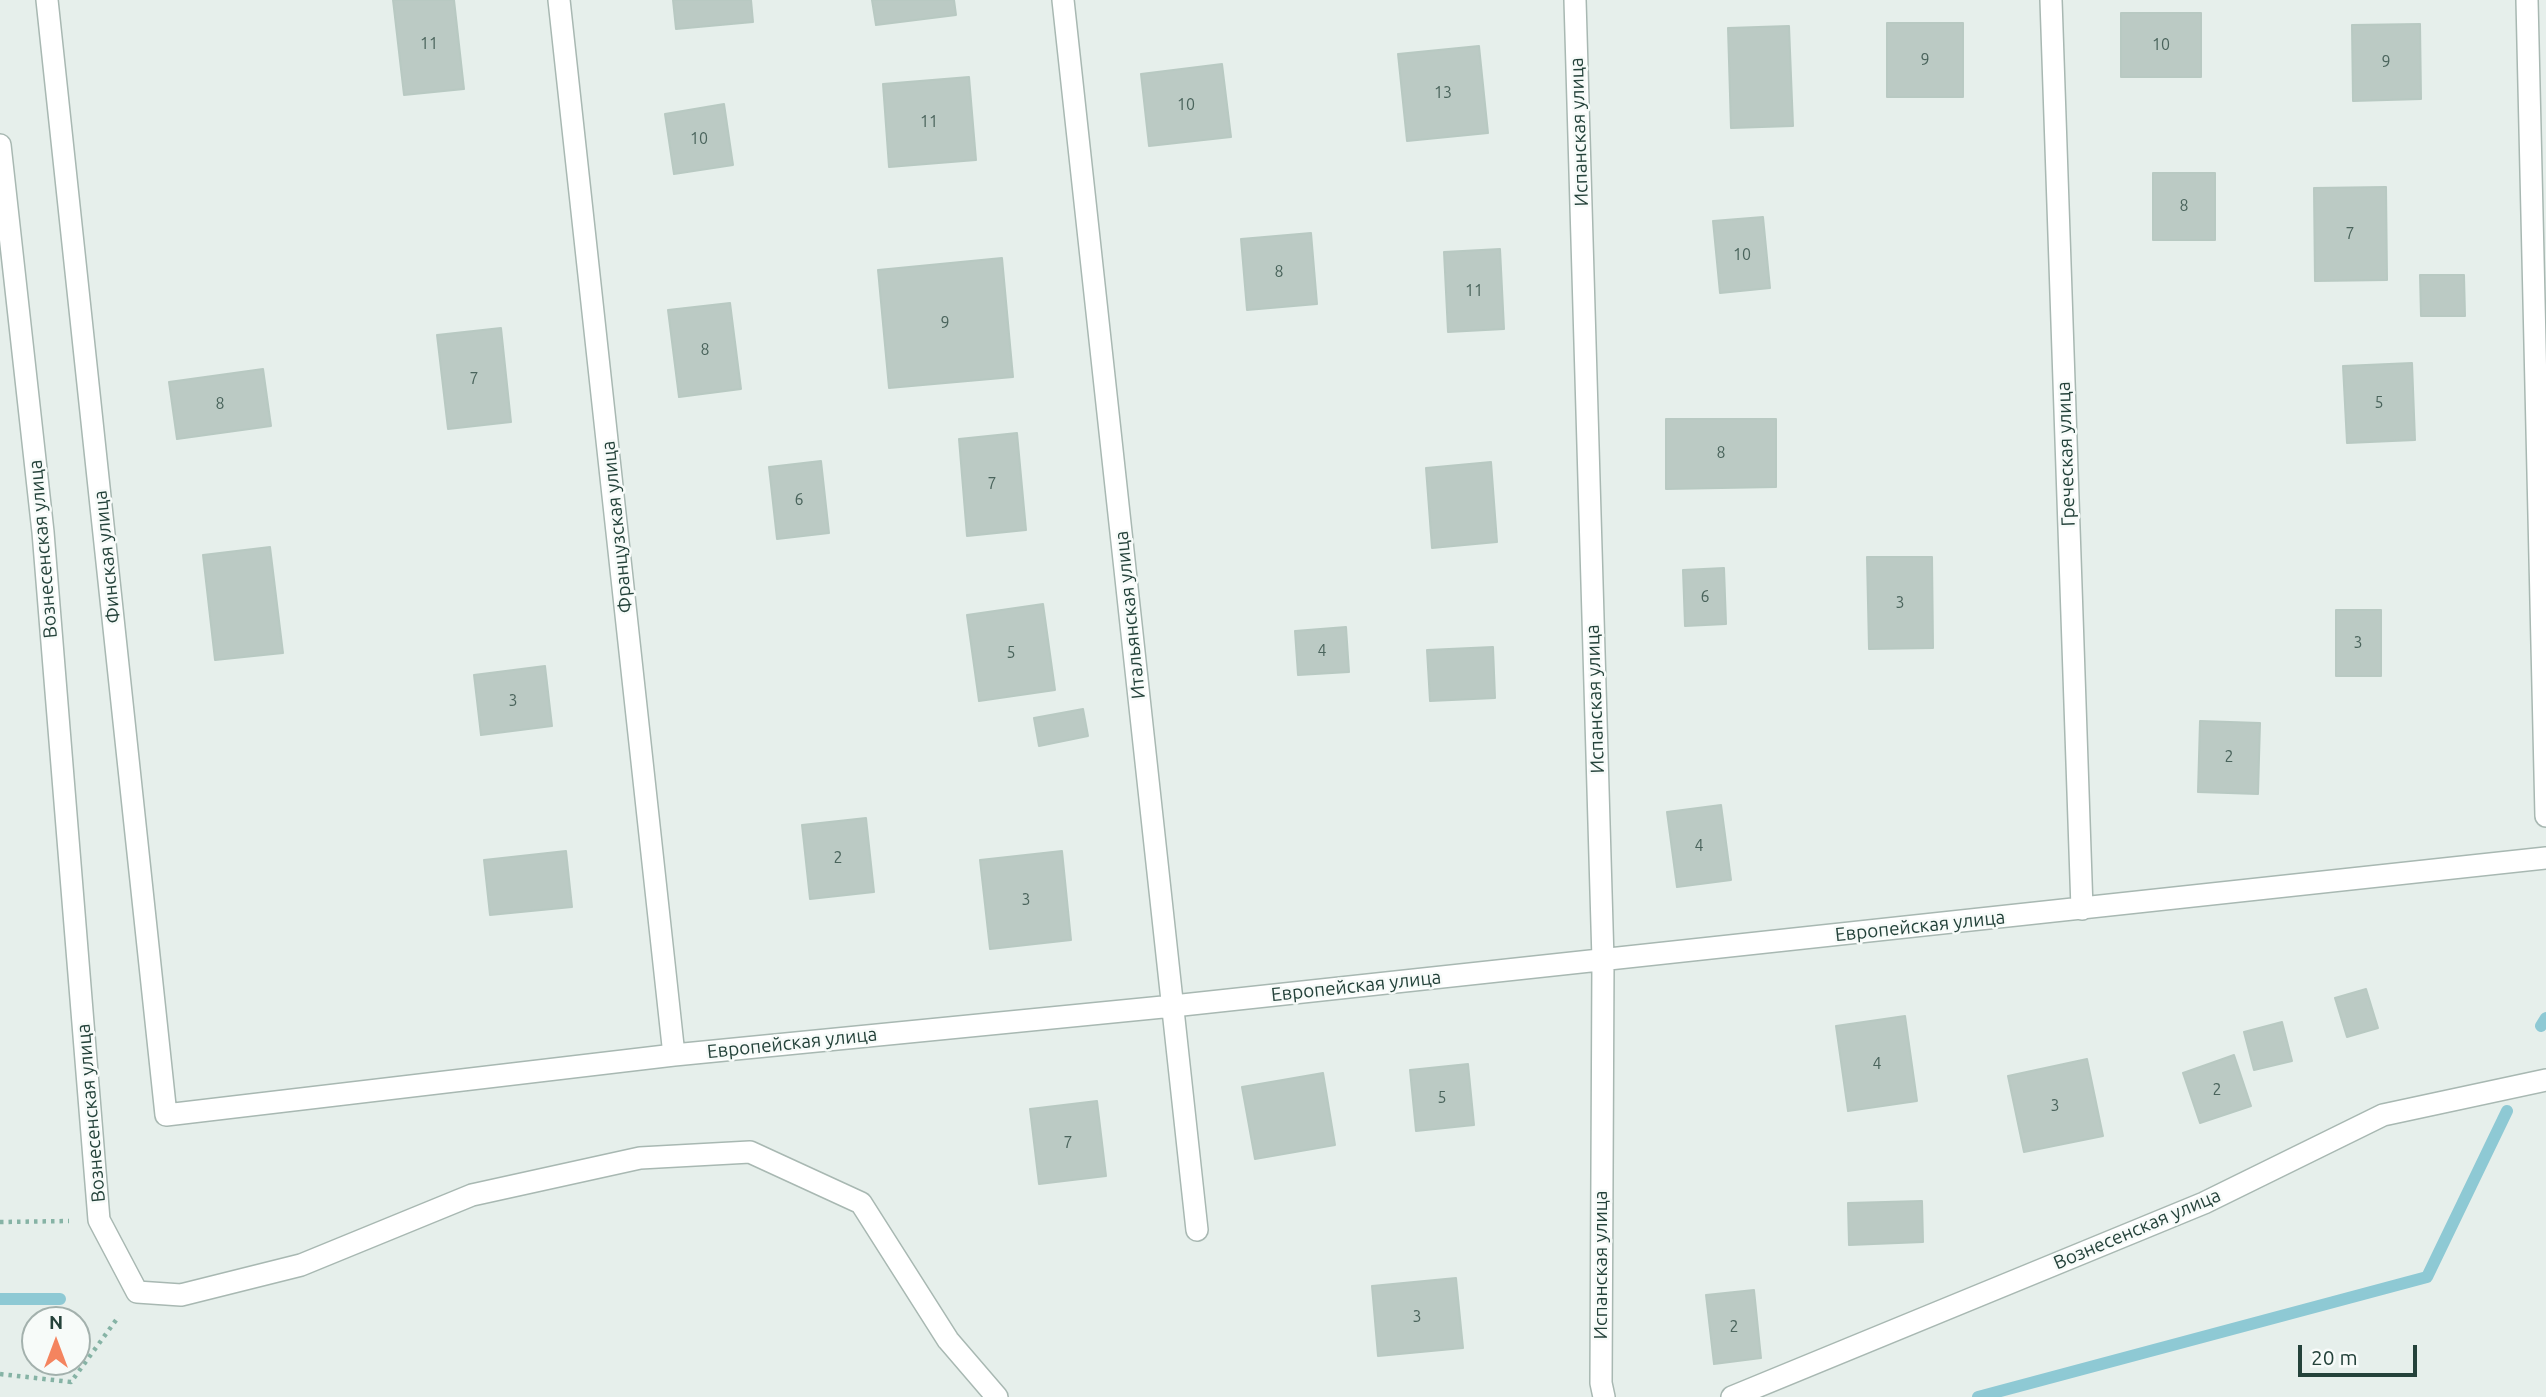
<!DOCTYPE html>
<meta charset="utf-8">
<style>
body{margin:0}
#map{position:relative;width:2546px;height:1397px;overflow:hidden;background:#e6efeb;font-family:Ubuntu,sans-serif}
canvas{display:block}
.north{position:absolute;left:21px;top:1306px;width:70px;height:70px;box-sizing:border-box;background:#f7fbf9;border:2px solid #a3b1ad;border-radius:50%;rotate:0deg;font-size:19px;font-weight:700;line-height:28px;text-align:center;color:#24423a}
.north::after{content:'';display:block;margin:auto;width:24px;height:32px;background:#f4845f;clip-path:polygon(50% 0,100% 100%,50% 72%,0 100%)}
.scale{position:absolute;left:2298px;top:1345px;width:119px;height:32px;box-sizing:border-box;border:4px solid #24423a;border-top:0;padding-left:9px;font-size:21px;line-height:24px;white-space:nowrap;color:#24423a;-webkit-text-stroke:5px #f7fbf9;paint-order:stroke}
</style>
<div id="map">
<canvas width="2546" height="1397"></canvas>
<div class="north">N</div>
<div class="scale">20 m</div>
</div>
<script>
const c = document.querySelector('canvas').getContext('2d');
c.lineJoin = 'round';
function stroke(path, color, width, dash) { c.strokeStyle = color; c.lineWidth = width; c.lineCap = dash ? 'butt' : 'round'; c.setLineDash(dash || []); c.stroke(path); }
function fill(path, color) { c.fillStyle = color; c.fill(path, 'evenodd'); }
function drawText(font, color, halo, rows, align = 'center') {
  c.font = font + ' Ubuntu,sans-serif'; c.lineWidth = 5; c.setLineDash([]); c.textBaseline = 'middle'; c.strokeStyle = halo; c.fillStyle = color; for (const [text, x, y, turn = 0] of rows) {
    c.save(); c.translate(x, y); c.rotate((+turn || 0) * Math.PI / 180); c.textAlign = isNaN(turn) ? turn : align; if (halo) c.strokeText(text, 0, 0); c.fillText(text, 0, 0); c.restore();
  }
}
const stream = new Path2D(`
 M 2541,1026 L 2546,1018
 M 0,1299 L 60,1299
 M 1978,1397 L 2427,1277 L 2507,1111`);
const building = new Path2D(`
 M 393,0 L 454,0 L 464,89 L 404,95 Z
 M 673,0 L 751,0 L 753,22 L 676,29 Z
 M 872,0 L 954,0 L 956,15 L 876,25 Z
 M 2121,13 L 2201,13 L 2201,77 L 2121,77 Z
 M 1887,23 L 1963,23 L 1963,97 L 1887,97 Z
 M 2420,24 L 2421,99 L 2353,101 L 2352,25 Z
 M 1789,26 L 1793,126 L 1731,128 L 1728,28 Z
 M 1479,46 L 1488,133 L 1407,141 L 1398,54 Z
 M 1222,64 L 1231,137 L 1149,146 L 1141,74 Z
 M 969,77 L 976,160 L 889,167 L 883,84 Z
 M 724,104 L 733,165 L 674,174 L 665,114 Z
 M 2153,173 L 2215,173 L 2215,240 L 2153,240 Z
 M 2386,187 L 2387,280 L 2315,281 L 2314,188 Z
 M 1763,217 L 1770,288 L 1720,293 L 1713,221 Z
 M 1311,233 L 1317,304 L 1247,310 L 1241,239 Z
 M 1500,249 L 1504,329 L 1448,332 L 1444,252 Z
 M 1002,258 L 1013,377 L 889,388 L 878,270 Z
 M 2420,275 L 2464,275 L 2465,316 L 2421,316 Z
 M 730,303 L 741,389 L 679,397 L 668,310 Z
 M 501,328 L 511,422 L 448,429 L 437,335 Z
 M 2412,363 L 2415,440 L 2347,443 L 2343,366 Z
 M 263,369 L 271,426 L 177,439 L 169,382 Z
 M 1666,419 L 1776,419 L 1776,487 L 1666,489 Z
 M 1017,433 L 1026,530 L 967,536 L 959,439 Z
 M 821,461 L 829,533 L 777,539 L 769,467 Z
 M 1491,462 L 1497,542 L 1432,548 L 1426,468 Z
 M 270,547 L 283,653 L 215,660 L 203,555 Z
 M 1867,557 L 1932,557 L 1933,648 L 1869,649 Z
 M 1724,568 L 1726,624 L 1685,626 L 1683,570 Z
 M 1043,604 L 1055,690 L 979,701 L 967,615 Z
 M 2336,610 L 2381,610 L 2381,676 L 2336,676 Z
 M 1346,627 L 1349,672 L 1298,675 L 1295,631 Z
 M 1493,647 L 1495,698 L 1430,701 L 1427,650 Z
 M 545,666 L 552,726 L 481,735 L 474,675 Z
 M 1083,709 L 1088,736 L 1039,746 L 1034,718 Z
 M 2200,721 L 2260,723 L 2258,794 L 2198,792 Z
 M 1721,805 L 1731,880 L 1677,887 L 1667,812 Z
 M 866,818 L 874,892 L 810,899 L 802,825 Z
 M 566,851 L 572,907 L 490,915 L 484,860 Z
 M 1062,851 L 1071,940 L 990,949 L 980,860 Z
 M 2366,989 L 2378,1028 L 2347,1037 L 2335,998 Z
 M 1905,1016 L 1917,1101 L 1848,1111 L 1836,1026 Z
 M 2282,1022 L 2292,1061 L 2254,1070 L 2244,1032 Z
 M 2234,1055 L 2251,1106 L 2200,1123 L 2183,1073 Z
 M 2087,1059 L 2103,1136 L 2024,1152 L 2008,1076 Z
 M 1468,1064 L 1474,1125 L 1416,1131 L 1410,1070 Z
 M 1323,1073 L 1335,1145 L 1255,1159 L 1242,1087 Z
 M 1097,1101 L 1106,1176 L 1039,1184 L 1030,1109 Z
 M 1922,1201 L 1923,1242 L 1849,1245 L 1848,1203 Z
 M 1456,1278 L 1463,1348 L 1378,1356 L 1372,1286 Z
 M 1754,1290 L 1761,1358 L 1714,1364 L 1706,1295 Z`);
const path = new Path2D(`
 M 0,1222 L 69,1221
 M 0,1374 L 71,1382 L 119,1316`);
const minor = new Path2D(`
 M 47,0 L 166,1115 L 674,1055 L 1173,1006 L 2546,858
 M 559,0 L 674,1055
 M 1063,0 L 1197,1230
 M 1575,0 L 1603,960 L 1601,1383 L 1604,1397
 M 2051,0 L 2082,909
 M 2527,0 L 2546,816
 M 0,145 L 43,532 L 99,1220 L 137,1292 L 181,1295 L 301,1265 L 472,1195 L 640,1158 L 750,1152 L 861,1203 L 948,1340 L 997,1397
 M 1732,1397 L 2204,1203 L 2383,1115 L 2546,1080`);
const numberNames = [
 ["11",429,44],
 ["10",2161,45],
 ["9",1925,60],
 ["9",2386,62],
 ["13",1443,93],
 ["10",1186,105],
 ["11",929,122],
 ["10",699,139],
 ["8",2184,206],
 ["7",2350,234],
 ["10",1742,255],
 ["8",1279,272],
 ["11",1474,291],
 ["9",945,323],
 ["8",705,350],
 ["7",474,379],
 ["5",2379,403],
 ["8",220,404],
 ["8",1721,453],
 ["7",992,484],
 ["6",799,500],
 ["6",1705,597],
 ["3",1900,603],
 ["3",2358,643],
 ["4",1322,651],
 ["5",1011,653],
 ["3",513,701],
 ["2",2229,757],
 ["4",1699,846],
 ["2",838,858],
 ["3",1026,900],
 ["4",1877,1064],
 ["2",2217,1090],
 ["5",1442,1098],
 ["3",2055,1106],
 ["7",1068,1143],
 ["3",1417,1317],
 ["2",1734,1327]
];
const streetNames = [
 ["Испанская улица",1579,132,-92],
 ["Греческая улица",2066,454,-92],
 ["Французская улица",617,527,-96],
 ["Вознесенская улица",43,549,-95],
 ["Финская улица",107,557,-96],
 ["Итальянская улица",1130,615,-96],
 ["Испанская улица",1595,699,-92],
 ["Европейская улица",1920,926,-6],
 ["Европейская улица",1356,986,-6],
 ["Европейская улица",792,1043,-6],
 ["Вознесенская улица",91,1113,-95],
 ["Вознесенская улица",2137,1229,-23],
 ["Испанская улица",1601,1265,-90]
];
stroke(stream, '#8ec9d4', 12);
fill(building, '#bbcac4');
stroke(building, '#b8c9c2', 2);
stroke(minor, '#a8b8b2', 24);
stroke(path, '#86b3a5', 4.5, [3.5, 5]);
stroke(minor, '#fff', 21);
drawText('16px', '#4a645c', null, numberNames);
drawText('19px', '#24423a', '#f7fbf9', streetNames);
</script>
